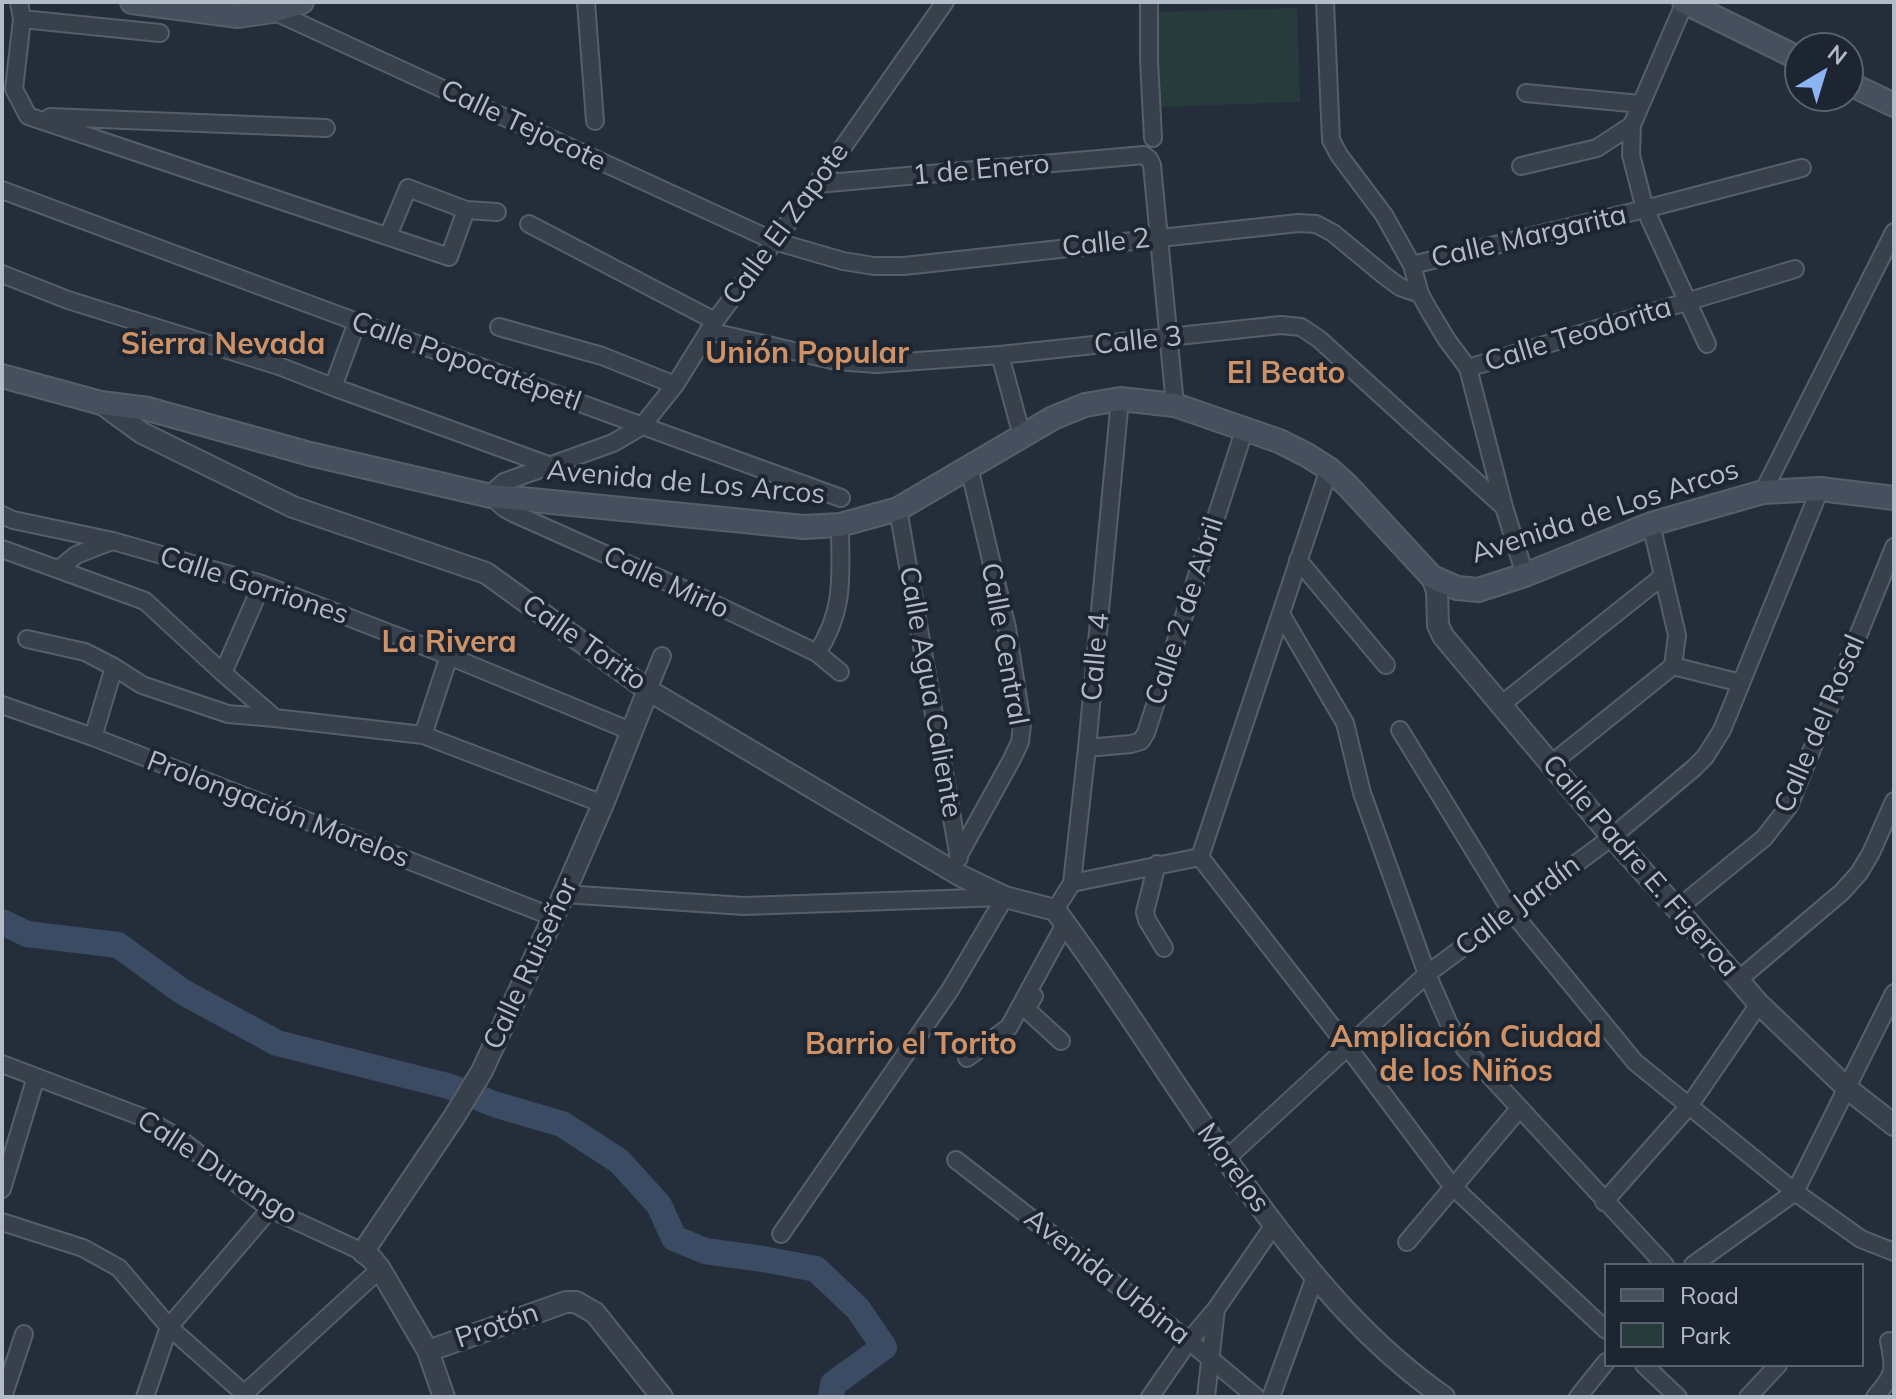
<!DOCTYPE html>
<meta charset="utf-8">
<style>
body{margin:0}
#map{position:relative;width:1896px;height:1399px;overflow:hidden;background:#242e3b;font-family:Mulish,sans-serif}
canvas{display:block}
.frame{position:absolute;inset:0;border:4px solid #b3bbc7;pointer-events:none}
.legend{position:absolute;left:1604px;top:1263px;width:260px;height:104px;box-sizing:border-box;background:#1d2530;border:2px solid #59616c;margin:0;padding:10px 14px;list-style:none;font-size:24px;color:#b3bbc7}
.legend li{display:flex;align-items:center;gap:16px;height:40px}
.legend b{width:40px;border:2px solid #59616c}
.north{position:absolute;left:1784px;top:32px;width:80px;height:80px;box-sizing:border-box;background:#1d2530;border:2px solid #59616c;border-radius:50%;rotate:38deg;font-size:22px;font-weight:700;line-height:32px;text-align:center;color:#b3bbc7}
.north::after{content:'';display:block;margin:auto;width:28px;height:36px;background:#8cb4f3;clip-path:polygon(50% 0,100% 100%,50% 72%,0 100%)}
</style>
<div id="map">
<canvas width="1896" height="1399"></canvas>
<div class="frame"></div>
<ul class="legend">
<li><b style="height:10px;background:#464f5e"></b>Road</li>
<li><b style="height:22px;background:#273b3d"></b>Park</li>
</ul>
<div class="north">N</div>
</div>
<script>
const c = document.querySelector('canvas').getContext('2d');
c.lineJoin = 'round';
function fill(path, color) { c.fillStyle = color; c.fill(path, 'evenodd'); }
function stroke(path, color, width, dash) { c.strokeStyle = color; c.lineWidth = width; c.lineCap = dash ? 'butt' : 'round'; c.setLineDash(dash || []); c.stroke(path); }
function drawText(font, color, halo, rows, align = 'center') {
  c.font = font + ' Mulish,sans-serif'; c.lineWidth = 8; c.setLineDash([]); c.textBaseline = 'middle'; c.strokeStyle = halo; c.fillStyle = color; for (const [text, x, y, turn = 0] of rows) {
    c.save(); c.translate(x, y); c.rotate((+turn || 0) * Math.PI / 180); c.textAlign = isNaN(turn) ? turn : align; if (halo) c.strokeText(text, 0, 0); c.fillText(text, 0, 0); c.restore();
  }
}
const green = new Path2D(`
 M 1297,8 L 1300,102 L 1158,107 L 1154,12 Z`);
const river = new Path2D(`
 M 2,922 L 27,934 L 118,945 L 183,992 L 277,1043 L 448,1086 L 497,1105 L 562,1124 L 619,1161 L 659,1205 L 674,1238 L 705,1251 L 763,1259 L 816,1269 L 858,1309 L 884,1347 L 833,1384 L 831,1397`);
const minor = new Path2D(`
 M 19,2 L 22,19 L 14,89 L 28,116 L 449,257 L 466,210
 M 586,2 L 595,121
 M 1149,2 L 1149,60 L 1153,138
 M 1325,2 L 1331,140 L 1339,155 L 1384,215 L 1412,265 L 1420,294 L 1430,312 L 1447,340 L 1468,368 L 1504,507 L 1525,575
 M 1685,2 L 1632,125 L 1631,155 L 1645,209 L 1707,344
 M 273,11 L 774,241 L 843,261 L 874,266 L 904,266 L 1298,223 L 1316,224 L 1333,233 L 1385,276 L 1400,287 L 1420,294
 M 22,19 L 160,33
 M 1526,93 L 1640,104
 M 50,117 L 326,128
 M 1521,166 L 1597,148 L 1632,125
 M 817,184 L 1144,155 L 1149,159 L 1152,165 L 1175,405
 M 2,190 L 357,322 L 841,498
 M 529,224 L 715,321
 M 388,236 L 408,188 L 466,210 L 497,212
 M 1412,265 L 1645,209 L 1802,168
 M 2,274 L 68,300 L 279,366 L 333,387 L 551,466
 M 499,327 L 602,356 L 675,385
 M 708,331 L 836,361 L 877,364 L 1000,355 L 1281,325 L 1301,327 L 1319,339 L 1504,507
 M 1000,355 L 1022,436
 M 1468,368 L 1795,269
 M 333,387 L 357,322
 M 1763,492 L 1894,232
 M 898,509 L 959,858
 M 2,515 L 13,520 L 113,541 L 262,584 L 449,656 L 633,732
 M 1651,524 L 1677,635 L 1673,666
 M 2,549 L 145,601 L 223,673 L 275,718 L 423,735 L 603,804
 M 1298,560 L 1386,665
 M 59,569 L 76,555 L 112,541
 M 1281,614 L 1345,723 L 1362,793 L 1427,974 L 1449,1024 L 1465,1049 L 1665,1265
 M 27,639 L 85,652 L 114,667 L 142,685 L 228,714 L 275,718
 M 817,653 C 846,608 840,576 840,525
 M 1673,666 L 1741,683
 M 840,672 L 817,653 L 683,589 L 513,513 L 504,508 L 491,496 L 497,488 L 504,482 L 613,443 L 642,426 L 675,385 L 715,321 L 817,184 L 945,2
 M 223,673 L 262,584
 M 648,690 L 662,656
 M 1502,704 L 1663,576
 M 2,705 L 93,737 L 553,917
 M 1400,730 L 1511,911 L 1635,1062 L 1795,1192 L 1861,1239 L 1894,1252
 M 423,735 L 449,656
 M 93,737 L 114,667
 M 1087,748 L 1131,744 L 1141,741 L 1146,733 L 1245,428
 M 1551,764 L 1673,666
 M 959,855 L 1012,759 L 1020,742 L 1022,725 L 1007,628 L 969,467
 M 1200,857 L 1347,1046 L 1452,1186 L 1606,1330
 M 1200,857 L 1329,469
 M 1157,864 L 1145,912 L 1147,920 L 1164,948
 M 1072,883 L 1200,857
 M 564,894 L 744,906 L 1003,897
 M 1677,909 L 1764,838 L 1789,806 L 1894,547
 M 1055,910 L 1072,883 L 1087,748 L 1120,399
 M 1738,980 L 1842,892 L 1859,873 L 1871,853 L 1894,801
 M 1034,996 L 1026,1009 L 1061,1041
 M 967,1058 L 1009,1027 L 1065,924
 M 2,1064 L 142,1117 L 176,1136 L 270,1209 L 363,1252
 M 956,1160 L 1189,1341 L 1256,1397
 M 1225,1160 L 1427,974 L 1612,837 L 1694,768 L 1705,757 L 1722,730 L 1820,489
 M 2,1189 L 36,1077
 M 1604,1202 L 1689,1106 L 1759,1004
 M 2,1222 L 83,1248 L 119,1268 L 169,1327 L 248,1397
 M 781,1234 L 950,990 L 1005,897
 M 1407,1242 L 1519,1109
 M 1693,1265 L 1795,1192 L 1894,993
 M 1644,1365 L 1678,1397
 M 244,1394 L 380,1269
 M 3,1397 L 24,1334
 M 145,1397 L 169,1327 L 270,1209
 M 1150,1397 L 1189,1341 L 1216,1309 L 1274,1225
 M 1206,1397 L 1216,1309
 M 1271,1397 L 1315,1277
 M 1578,1397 L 1606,1362
 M 1748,1397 L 1778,1365
 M 1875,1397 C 1895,1374 1895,1370 1889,1341`);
const tertiary = new Path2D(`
 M 101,403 L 142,433 L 293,507 L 486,573 L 648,690 L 961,876 L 1005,897 L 1055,910 C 1128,1007 1190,1113 1263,1210 C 1316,1281 1371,1346 1444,1397
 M 1432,577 L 1437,591 L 1438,625 L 1443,636 L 1612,837 L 1677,909 L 1759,1004 L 1848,1089 L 1894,1125
 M 428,1351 L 566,1302 L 576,1302 L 595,1313 L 662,1397
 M 444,1397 L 428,1351 L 380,1269 L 372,1259 L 363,1252 L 454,1117 L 482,1071 L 564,894 L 603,804 L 648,690`);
const secondary = new Path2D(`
 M 132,2 L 238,16 L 273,11 L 302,2
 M 1684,2 L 1800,59
 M 1848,83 L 1894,105
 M 2,376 L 101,403 L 148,409 L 310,454 L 491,496 L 804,527 L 840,525 L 898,509 L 1053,418 L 1085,405 L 1120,399 L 1175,405 L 1279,441 L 1307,455 L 1329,469 L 1347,485 L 1432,577 L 1457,588 L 1478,590 L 1525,575 L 1651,524 L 1763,492 L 1820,489 L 1894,498`);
const streetNames = [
 ["Calle Tejocote",523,126,25],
 ["1 de Enero",981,170,-5],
 ["Calle El Zapote",786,224,-54],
 ["Calle Margarita",1529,237,-13],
 ["Calle 2",1106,243,-6],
 ["Calle Teodorita",1578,335,-17],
 ["Calle 3",1138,341,-6],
 ["Calle Popocatépetl",466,362,20],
 ["Avenida de Los Arcos",686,483,5],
 ["Avenida de Los Arcos",1605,512,-18],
 ["Calle Mirlo",666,583,25],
 ["Calle Gorriones",254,586,18],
 ["Calle 2 de Abril",1185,611,-72],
 ["Calle Torito",584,643,35],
 ["Calle Central",1004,644,80],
 ["Calle 4",1096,657,-85],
 ["Calle Agua Caliente",930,692,80],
 ["Calle del Rosal",1820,724,-67],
 ["Prolongación Morelos",278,810,21],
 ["Calle Padre E. Figeroa",1640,866,49],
 ["Calle Jardín",1518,906,-37],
 ["Calle Ruiseñor",531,964,-65],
 ["Calle Durango",217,1168,33],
 ["Morelos",1233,1168,54],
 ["Avenida Urbina",1107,1277,38],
 ["Protón",497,1326,-19]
];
const neighbourhoodNames = [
 ["Sierra Nevada",223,345],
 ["Unión Popular",807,354],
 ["El Beato",1286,374],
 ["La Rivera",449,643],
 ["Ampliación Ciudad",1466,1038],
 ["de los Niños",1466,1072],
 ["Barrio el Torito",911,1045]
];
fill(green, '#273b3d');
stroke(river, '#3a4b63', 26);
stroke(minor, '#565e69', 20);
stroke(tertiary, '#565e69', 24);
stroke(secondary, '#565e69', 26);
stroke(minor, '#38404b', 16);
stroke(tertiary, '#38404b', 20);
stroke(secondary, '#464f5e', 22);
drawText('28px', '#b3bbc7', '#1d2530', streetNames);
drawText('bold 30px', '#cf9266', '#1d2530', neighbourhoodNames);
</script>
